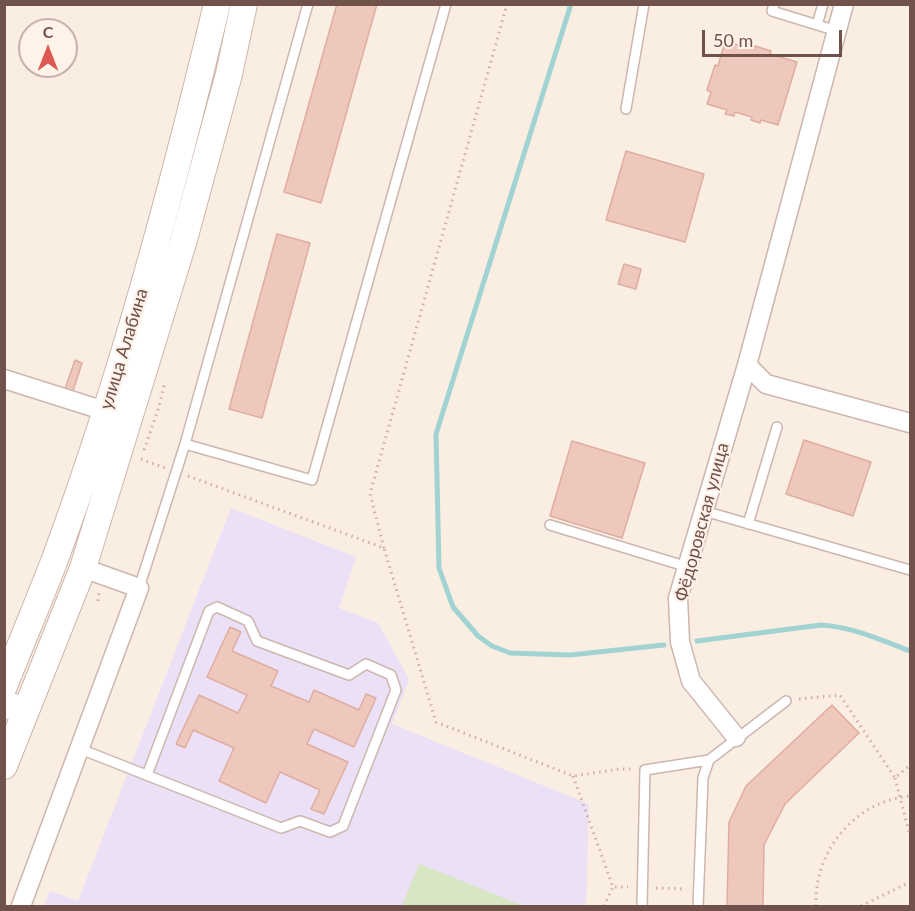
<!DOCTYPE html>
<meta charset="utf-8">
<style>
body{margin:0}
#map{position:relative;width:915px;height:911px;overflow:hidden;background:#faeee3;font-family:Lato,sans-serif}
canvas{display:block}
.frame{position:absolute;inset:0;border:6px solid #70524b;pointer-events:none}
.north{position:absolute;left:18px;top:18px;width:60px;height:60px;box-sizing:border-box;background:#fef2e9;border:2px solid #c5b2aa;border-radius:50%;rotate:0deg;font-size:16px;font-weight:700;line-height:24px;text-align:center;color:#70524b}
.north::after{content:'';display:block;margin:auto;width:21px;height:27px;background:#db5951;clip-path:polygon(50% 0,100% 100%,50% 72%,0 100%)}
.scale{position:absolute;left:702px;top:30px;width:140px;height:27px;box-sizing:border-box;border:3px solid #70524b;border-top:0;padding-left:8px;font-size:18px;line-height:21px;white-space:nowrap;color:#70524b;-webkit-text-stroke:4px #fef2e9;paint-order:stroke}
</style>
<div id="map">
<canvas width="915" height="911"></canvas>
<div class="frame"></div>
<div class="north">С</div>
<div class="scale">50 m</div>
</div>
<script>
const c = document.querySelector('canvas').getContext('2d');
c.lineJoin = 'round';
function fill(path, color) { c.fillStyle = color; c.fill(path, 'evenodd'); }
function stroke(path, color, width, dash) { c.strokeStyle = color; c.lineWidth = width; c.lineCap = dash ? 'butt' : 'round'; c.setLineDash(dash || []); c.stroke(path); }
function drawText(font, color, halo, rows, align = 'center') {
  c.font = font + ' Lato,sans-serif'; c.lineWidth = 4.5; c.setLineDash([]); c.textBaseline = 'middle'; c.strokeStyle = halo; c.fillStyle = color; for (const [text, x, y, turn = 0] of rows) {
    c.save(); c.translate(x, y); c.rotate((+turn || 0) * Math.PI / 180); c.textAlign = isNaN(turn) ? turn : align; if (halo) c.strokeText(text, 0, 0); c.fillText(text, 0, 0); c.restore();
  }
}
const education = new Path2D(`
 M 231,508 L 356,557 L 339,608 L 378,623 L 409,679 L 392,724 L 589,804 L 586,906 L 44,906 L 50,891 L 78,901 Z`);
const green = new Path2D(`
 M 419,864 L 420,864 L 524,906 L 402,906 Z`);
const stream = new Path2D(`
 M 571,4 L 436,434 L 439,568 L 453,607 L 478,636 L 492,646 L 510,653 L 570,655 L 664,645
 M 697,641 L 821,625 C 853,627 881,640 910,651`);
const building = new Path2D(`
 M 337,4 L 377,4 L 321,203 L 284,192 Z
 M 730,43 L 754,49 L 755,46 L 771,51 L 770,54 L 797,62 L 778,125 L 761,120 L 760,123 L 751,120 L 752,117 L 735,112 L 734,116 L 725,114 L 727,110 L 707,104 L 711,92 L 707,90 L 715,65 L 718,66 L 724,45 L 729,46 Z
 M 626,151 L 704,174 L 685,242 L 606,220 Z
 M 277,234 L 310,243 L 262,418 L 229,409 Z
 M 624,264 L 641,269 L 636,289 L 618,284 Z
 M 75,360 L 82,363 L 73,391 L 65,389 Z
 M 804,440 L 871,462 L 853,516 L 786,494 Z
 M 572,441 L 645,463 L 622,538 L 550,516 Z
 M 230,627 L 241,632 L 232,651 L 278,671 L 271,686 L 309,702 L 314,690 L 359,710 L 366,694 L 376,698 L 354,747 L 314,729 L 307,744 L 348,762 L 324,814 L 311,809 L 320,790 L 280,772 L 266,803 L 219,781 L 234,748 L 193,730 L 185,748 L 176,744 L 199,695 L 238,713 L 247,695 L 207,677 Z
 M 832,705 L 859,733 L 785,804 L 764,845 L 763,906 L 727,906 L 729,822 L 746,786 Z`);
const path = new Path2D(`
 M 144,450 L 158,410 L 165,382
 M 141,459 L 165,468
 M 188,476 L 384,548 L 436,722 L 573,776 L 620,769 L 631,769
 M 384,548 L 370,494 L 507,4
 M 98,601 L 99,593
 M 799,699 L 840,695 L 895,778 L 910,765
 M 573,776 L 613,887 L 628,887
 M 895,778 L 910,836
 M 656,888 L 685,889
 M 604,906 L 613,887
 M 816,906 C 814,851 855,801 910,796
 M 861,906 L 910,882`);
const lane = new Path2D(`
 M 774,4 L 772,11 L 837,31
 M 817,25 L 823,4
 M 626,109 L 644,4
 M 185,444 L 308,4
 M 704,511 L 910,570
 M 748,524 L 777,427
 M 550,525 L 688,567
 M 139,588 L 185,444 L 312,480 L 446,4
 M 80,749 L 93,754 L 281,828 L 300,821 L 330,832 L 343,826 L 396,690 L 391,675 L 366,664 L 349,675 L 257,641 L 248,621 L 217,607 L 209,611 L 147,775
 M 642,906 L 645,770 L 709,760 L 786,701
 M 698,906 L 703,778 L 709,760`);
const street = new Path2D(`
 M 747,365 L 766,384 L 910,423
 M 4,379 L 105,411
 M 736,737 L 691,681 L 680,642 L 678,598 L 747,365 L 844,4
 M 21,906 L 139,588 L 83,568`);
const secondary = new Path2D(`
 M 4,686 C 21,643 39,601 55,559 C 122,378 172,192 217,4
 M 4,704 L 26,711
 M 4,766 L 83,568 L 183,243 L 229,74 L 244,4`);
const streetNames = [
 ["улица Алабина",124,349,-73],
 ["Фёдоровская улица",702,522,-75]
];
fill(education, '#ebe0f6');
fill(green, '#d7e6c3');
stroke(stream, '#a1d3d2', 5);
fill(building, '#eec8bd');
stroke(building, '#dfad9f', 1.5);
stroke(lane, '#cdb6ae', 12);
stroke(street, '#cdb6ae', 21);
stroke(secondary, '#cfb5ab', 28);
stroke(path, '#d2aca1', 3, [1.5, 4.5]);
stroke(lane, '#fff', 9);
stroke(street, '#fff', 18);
stroke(secondary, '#fff', 26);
drawText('18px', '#70524b', '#fef2e9', streetNames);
</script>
